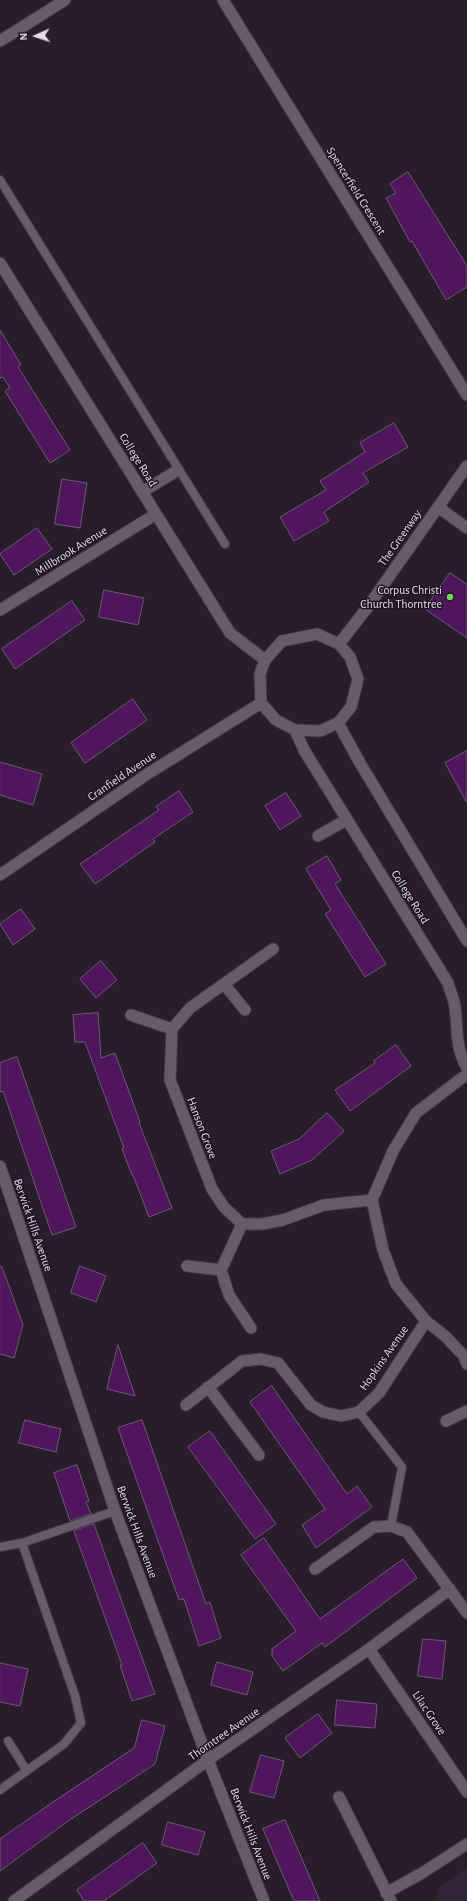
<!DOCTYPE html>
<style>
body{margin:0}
#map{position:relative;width:467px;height:1901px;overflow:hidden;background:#281d2b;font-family:"Alegreya Sans",sans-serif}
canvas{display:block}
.north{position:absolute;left:16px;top:16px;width:40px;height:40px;-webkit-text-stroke:3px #1e1421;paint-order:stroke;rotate:267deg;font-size:11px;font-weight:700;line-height:16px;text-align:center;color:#e3dbe5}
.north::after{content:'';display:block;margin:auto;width:14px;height:18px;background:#e3dbe5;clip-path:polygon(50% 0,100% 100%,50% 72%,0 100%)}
</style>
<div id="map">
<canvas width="467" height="1901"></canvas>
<div class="north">N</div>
</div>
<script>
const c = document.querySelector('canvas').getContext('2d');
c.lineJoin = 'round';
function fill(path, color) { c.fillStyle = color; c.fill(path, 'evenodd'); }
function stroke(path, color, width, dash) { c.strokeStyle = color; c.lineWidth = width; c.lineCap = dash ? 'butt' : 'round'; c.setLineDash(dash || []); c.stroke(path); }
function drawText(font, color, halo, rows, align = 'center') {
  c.font = font + ' "Alegreya Sans",sans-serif'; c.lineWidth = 3; c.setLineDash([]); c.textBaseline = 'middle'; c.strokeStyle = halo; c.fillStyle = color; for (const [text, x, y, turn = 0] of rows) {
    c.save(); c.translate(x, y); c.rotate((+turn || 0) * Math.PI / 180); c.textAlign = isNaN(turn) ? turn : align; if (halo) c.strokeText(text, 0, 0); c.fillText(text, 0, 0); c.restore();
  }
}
const built = new Path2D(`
 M 467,1868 L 467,1901 L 436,1901 L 439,1887 Z`);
const building = new Path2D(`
 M 408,172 L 467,266 L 467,287 L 446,300 L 412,241 L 410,242 L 386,198 L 396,193 L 390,184 Z
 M 0,330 L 21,365 L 18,367 L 70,450 L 50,463 L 5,391 L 10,388 L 3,377 L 0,378 Z
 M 394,423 L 408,447 L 363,473 L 369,482 L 324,512 L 329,521 L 294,541 L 280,517 L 326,490 L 320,481 L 365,452 L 360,443 Z
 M 62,479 L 87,483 L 80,528 L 55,524 Z
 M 37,528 L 52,549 L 14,575 L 0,554 Z
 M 450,573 L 467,584 L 467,638 L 425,609 Z
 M 104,590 L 144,598 L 138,625 L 99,617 Z
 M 72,601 L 85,620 L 15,669 L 2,649 Z
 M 133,699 L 147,720 L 85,763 L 71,743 Z
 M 467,751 L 467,803 L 445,763 Z
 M 0,762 L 42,774 L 33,805 L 0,795 Z
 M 179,791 L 193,812 L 153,839 L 155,842 L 95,884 L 80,864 L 159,810 L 156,807 Z
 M 286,793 L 301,816 L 280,830 L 265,806 Z
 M 327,856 L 341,880 L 335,884 L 386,964 L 365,977 L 325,914 L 331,910 L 306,869 Z
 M 21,909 L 35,929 L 13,945 L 0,924 Z
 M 101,961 L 117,980 L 96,998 L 80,979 Z
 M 98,1013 L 101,1058 L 115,1053 L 140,1122 L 139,1123 L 172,1208 L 149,1217 L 133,1175 L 132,1175 L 122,1149 L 124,1148 L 85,1042 L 75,1042 L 73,1015 Z
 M 396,1045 L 411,1066 L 350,1111 L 335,1090 L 375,1063 L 374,1061 Z
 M 17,1057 L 76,1227 L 52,1235 L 3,1091 L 0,1092 L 0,1063 Z
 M 327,1113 L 344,1131 L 312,1160 L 280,1174 L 271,1151 L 299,1139 Z
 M 80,1266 L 106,1276 L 96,1302 L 71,1293 Z
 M 0,1267 L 2,1267 L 23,1325 L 14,1358 L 0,1354 Z
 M 118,1345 L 135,1396 L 107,1389 Z
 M 272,1386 L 347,1494 L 357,1486 L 372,1507 L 316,1548 L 302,1525 L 325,1509 L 250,1402 Z
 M 25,1420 L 61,1429 L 56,1452 L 19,1443 Z
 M 142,1420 L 206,1604 L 210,1602 L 221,1638 L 199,1646 L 184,1599 L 179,1600 L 118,1428 Z
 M 210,1431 L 276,1524 L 255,1539 L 188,1447 Z
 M 77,1465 L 89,1501 L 86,1502 L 91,1514 L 70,1521 L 54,1473 Z
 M 94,1524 L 155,1694 L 132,1701 L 120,1665 L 122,1665 L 74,1531 Z
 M 264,1538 L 320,1619 L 403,1559 L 417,1578 L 325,1647 L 322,1643 L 283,1671 L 272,1656 L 272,1649 L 296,1631 L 241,1555 Z
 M 423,1639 L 446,1641 L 442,1679 L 418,1676 Z
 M 217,1662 L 253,1672 L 247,1695 L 211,1685 Z
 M 0,1663 L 28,1669 L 20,1706 L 0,1702 Z
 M 337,1700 L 377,1704 L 375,1728 L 335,1725 Z
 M 318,1714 L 332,1733 L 300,1758 L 285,1738 Z
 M 142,1720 L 165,1726 L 155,1764 L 68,1821 L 0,1871 L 0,1839 L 50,1804 L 134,1748 Z
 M 261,1755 L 284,1761 L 274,1798 L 250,1792 Z
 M 285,1820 L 299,1852 L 320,1901 L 294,1901 L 285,1880 L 263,1829 Z
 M 168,1822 L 205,1832 L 198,1855 L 162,1845 Z
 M 143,1843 L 157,1863 L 104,1901 L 84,1901 L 77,1890 Z`);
const service = new Path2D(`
 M 0,180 L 225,544
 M 359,1412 L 402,1467 L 391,1526
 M 0,1547 L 22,1543 L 115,1511
 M 8,1741 L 27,1771
 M 0,1790 L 64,1744 L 81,1723 L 75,1696 L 22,1543`);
const pedestrian = new Path2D(`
 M 295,730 L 304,750`);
const minor = new Path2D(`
 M 223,0 L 467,395
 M 0,41 L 65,0
 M 0,263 L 230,633 L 265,660
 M 142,492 L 178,470
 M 438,507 L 467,528
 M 0,610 L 156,514
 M 317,634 L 339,644 L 350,657 L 358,679 L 351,707 L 338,723 L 320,731 L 295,730 L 276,720 L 261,703 L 260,674 L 265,660 L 282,641 Z
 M 339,644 L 367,608 L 467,466
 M 338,723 L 360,763 L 467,941
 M 304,750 L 448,983 C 450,991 454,999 455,1007 C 458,1030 455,1047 467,1068
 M 318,836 L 346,820
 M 0,875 L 149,773 L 261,703
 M 273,949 L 190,1008 L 172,1029 L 170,1080 L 212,1189 L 224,1207 L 242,1224 L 262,1224 L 283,1220 L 324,1205 L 372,1200
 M 224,984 L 245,1010
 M 131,1015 L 172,1029
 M 467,1074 L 416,1113 L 393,1151 L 372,1200 L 383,1250 L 396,1284 L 426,1321 L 445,1336 L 464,1356 L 467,1364
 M 0,1166 L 115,1511 L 208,1760 L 264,1901
 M 242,1224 L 221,1270 L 229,1295 L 251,1328
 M 187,1266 L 221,1270
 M 208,1387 L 259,1455
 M 186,1405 L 242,1361 L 261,1359 L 278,1363 L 311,1405 L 323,1412 L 341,1416 L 359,1412 L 379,1393 L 426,1321
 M 446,1421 L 467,1411
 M 315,1569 L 374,1527 L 391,1526 L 407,1532 L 467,1613
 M 369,1649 L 467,1792
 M 339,1797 L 391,1901
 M 386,1893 L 422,1873 L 467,1844
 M 14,1901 L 208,1760 L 369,1649 L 450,1589`);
const markers = [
 [450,597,4,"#73d25c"]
];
const streetNames = [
 ["Spencerfield Crescent",356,191,58],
 ["College Road",138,460,58],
 ["The Greenway",400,538,-55],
 ["Millbrook Avenue",71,551,-32],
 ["Cranfield Avenue",122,776,-34],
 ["College Road",410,897,58],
 ["Hanson Grove",202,1128,69],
 ["Berwick Hills Avenue",33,1225,71],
 ["Hopkins Avenue",384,1358,-55],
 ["Berwick Hills Avenue",137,1532,70],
 ["Lilac Grove",429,1713,56],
 ["Thorntree Avenue",224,1734,-35],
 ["Berwick Hills Avenue",251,1834,69]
];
const poiNames = [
 ["Corpus Christi",442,590],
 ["Church Thorntree",442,604]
];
fill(built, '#342538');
fill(building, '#50165d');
stroke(building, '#695c6c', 1);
stroke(service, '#433a45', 10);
stroke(pedestrian, '#433a45', 13);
stroke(minor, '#433a45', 13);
stroke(service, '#685a6b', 8);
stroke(pedestrian, '#685a6b', 11);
stroke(minor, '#685a6b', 11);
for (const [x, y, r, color] of markers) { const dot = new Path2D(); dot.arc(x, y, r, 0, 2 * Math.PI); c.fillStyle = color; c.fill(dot); stroke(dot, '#1e1421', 1.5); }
drawText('12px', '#e3dbe5', '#1e1421', streetNames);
drawText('12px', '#e3dbe5', '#1e1421', poiNames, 'right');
</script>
